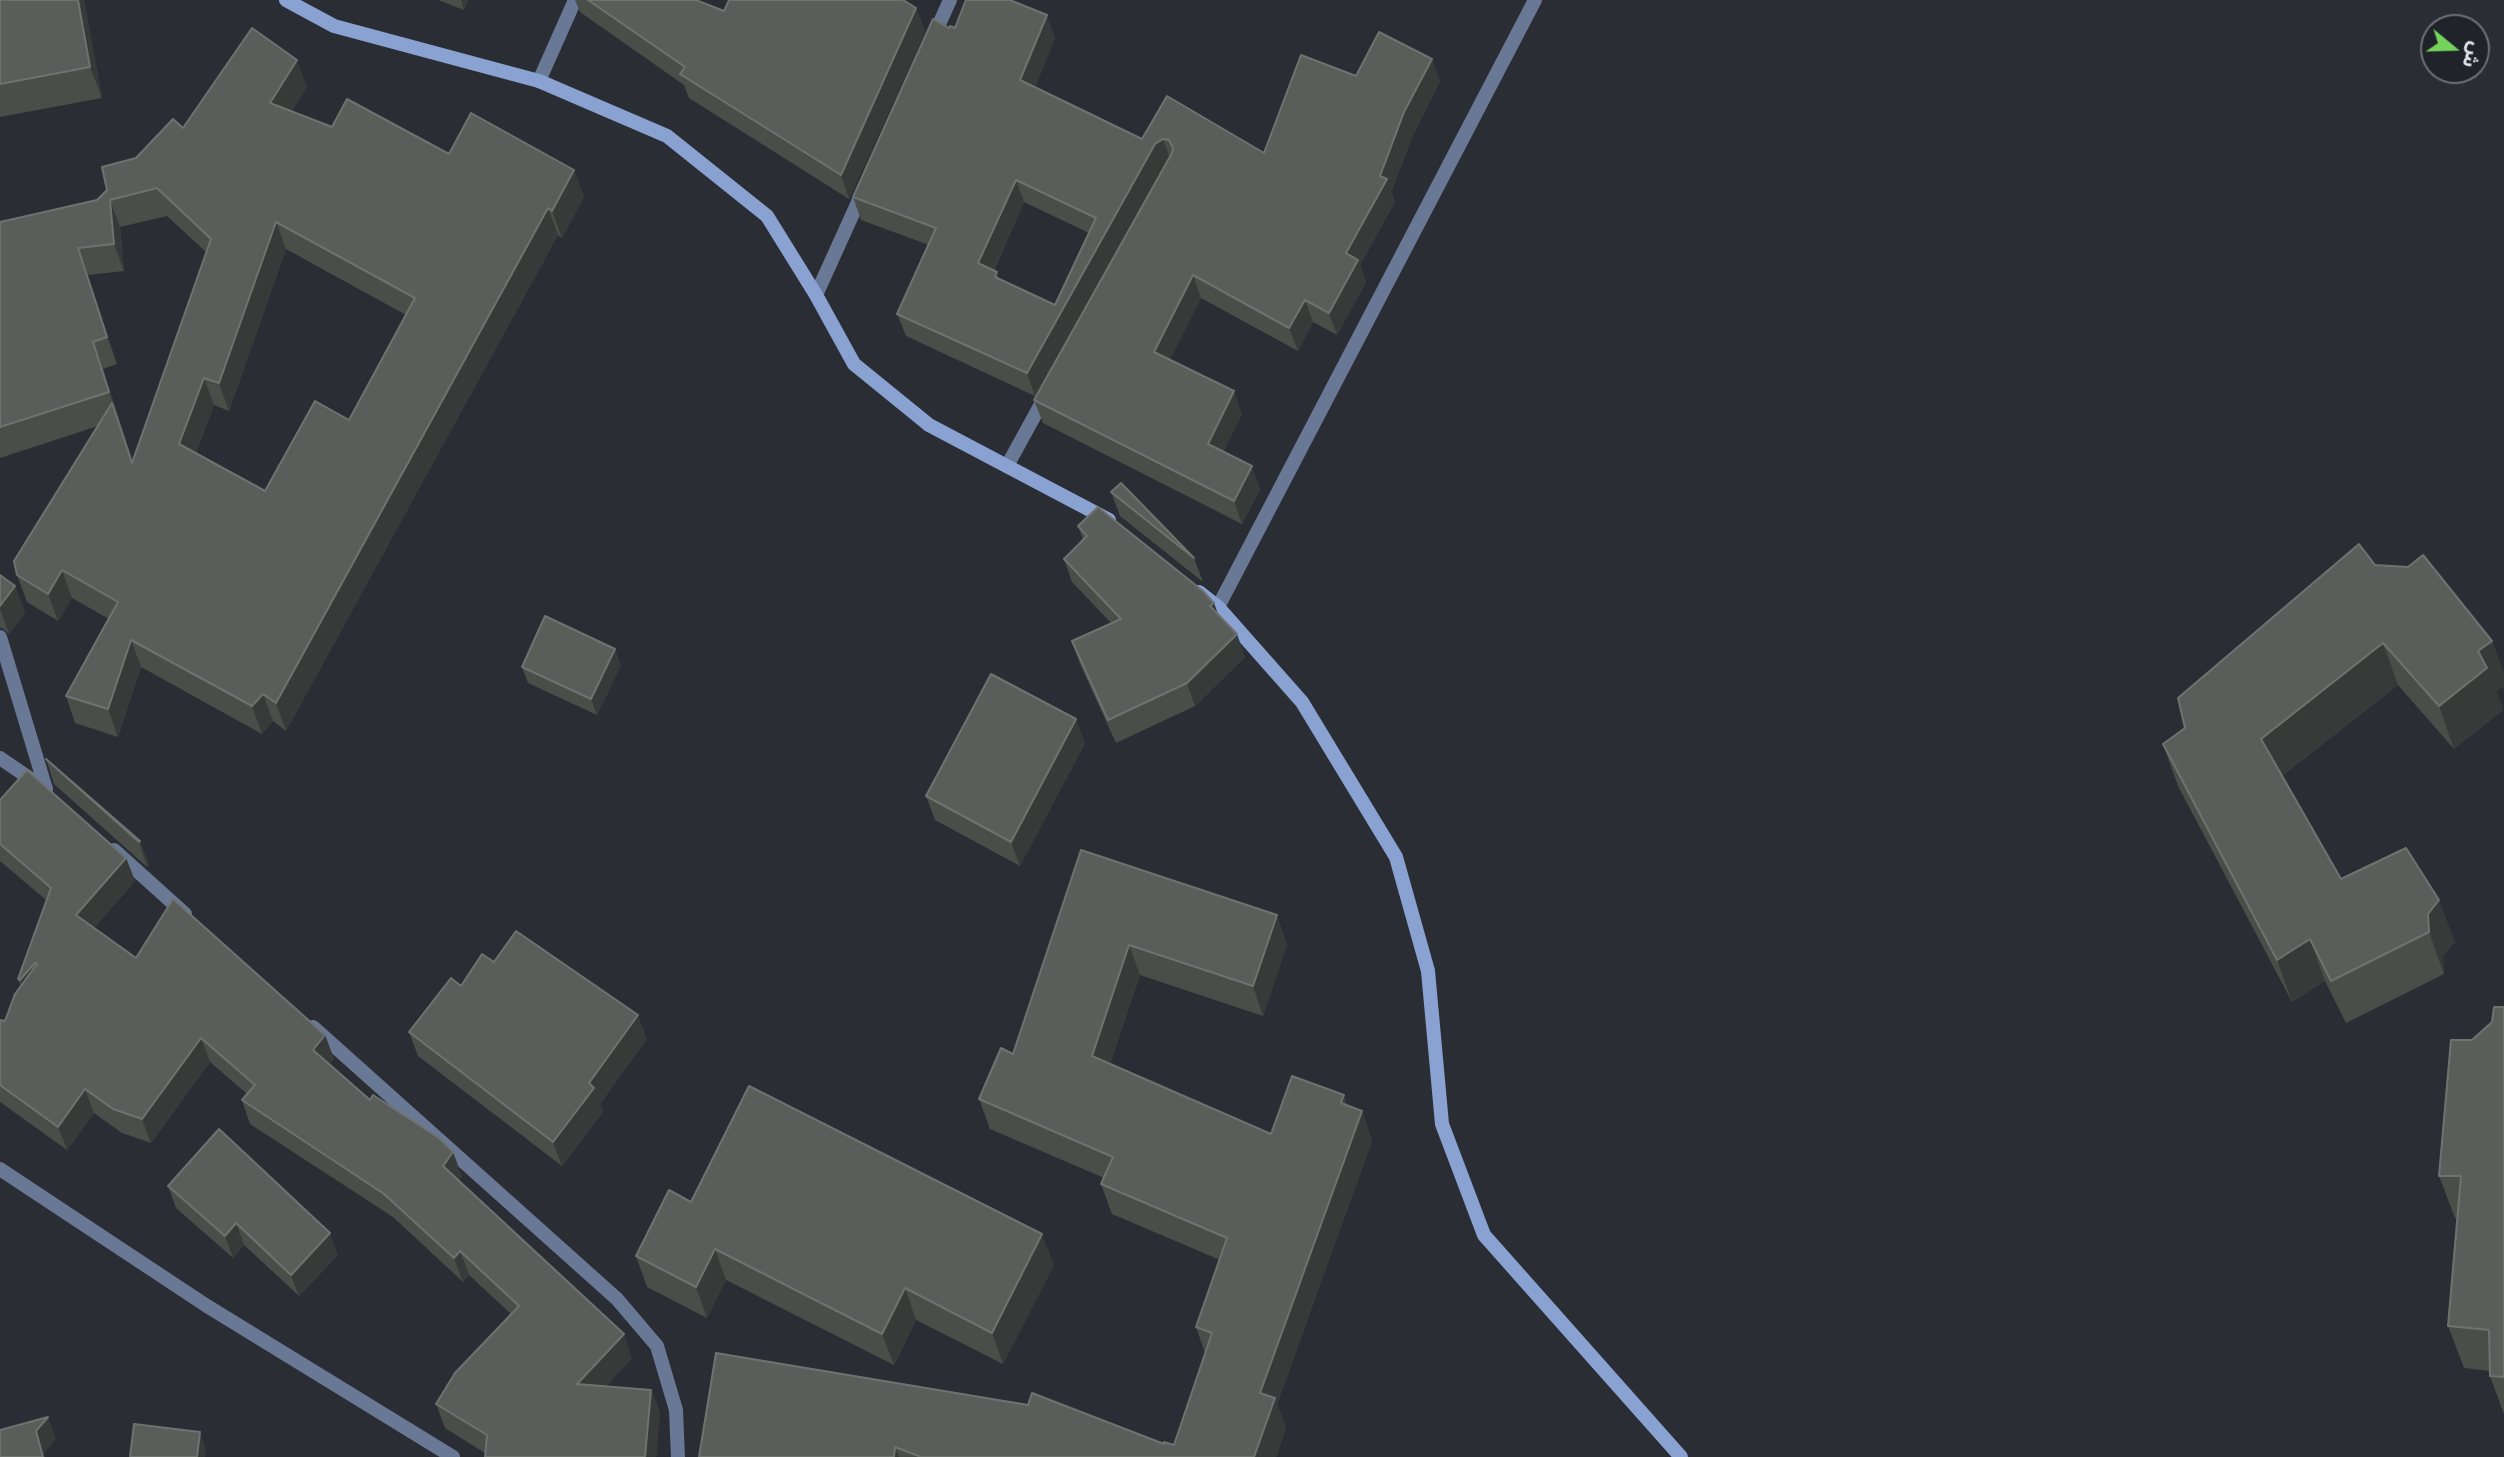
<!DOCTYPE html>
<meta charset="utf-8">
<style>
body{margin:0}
#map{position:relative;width:2504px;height:1457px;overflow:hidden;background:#2a2d33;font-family:Lora,"Noto Sans Arabic",serif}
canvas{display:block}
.north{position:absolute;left:2420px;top:14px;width:70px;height:70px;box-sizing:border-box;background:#202329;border:2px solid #6e7075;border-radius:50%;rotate:109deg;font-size:19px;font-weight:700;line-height:28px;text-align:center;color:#e2e4e8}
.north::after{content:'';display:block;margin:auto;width:24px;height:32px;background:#75d25b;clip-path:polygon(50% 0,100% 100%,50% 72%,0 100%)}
</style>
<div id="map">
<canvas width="2504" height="1457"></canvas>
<div class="north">ش</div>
</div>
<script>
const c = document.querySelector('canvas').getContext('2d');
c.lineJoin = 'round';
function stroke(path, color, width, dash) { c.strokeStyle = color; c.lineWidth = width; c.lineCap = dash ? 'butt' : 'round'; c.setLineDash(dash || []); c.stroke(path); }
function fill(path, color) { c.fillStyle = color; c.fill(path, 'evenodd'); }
const street = new Path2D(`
 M 932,40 L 950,0
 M 539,81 L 575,0
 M 816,295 L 864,189
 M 1007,466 L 1046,395
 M 1218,607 L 1535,0
 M 0,637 L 46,789
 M 0,758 L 38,784
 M 114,850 L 185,914
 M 313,1027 L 617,1299 L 657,1346 L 676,1410 L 678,1457
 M 0,1169 L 207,1306 L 453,1457`);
const secondary = new Path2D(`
 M 286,0 L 334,26 L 539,81 L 667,136 L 767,216 L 816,295 L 854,364 L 929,425 L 1109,520
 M 1199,592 L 1218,607 L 1302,702 L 1396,857 L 1428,971 L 1442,1124 L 1484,1235 L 1681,1457`);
const wall = new Path2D(`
 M 0,0 L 84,0 L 102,98 L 0,117 Z
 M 438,0 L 468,0 L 464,10 Z
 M 575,0 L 696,0 L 724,11 L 916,8 L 925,32 L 849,199 L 689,98 L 684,85 L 580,12 Z
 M 949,28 L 1055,38 L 1035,87 L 1142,139 L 1167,96 L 1264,153 L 1356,76 L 1440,81 L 1413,135 L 1391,192 L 1395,202 L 1360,265 L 1366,282 L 1337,335 L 1313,322 L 1298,351 L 1201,298 L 1170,359 L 1242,414 L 1223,452 L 1260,489 L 1242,524 L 1043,423 L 1034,400 L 1165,165 L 1164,166 L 1035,396 L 906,336 L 897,314 L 929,245 L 861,220 L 853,197 ZM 1024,202 L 1089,233 L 1055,305 L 1000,280 L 994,270 Z
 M 307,87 L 292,111 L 332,127 L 449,154 L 574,170 L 584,197 L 562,238 L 558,235 L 286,731 L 273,721 L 262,734 L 141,667 L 118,737 L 75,723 L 66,696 L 109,619 L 72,598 L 58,621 L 27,602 L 17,575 L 98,426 L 0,458 L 0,222 L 97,200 L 136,158 L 183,128 ZM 167,216 L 206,252 L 133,462 L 103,369 L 117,364 L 88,275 L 124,271 L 120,227 ZM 286,249 L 406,315 L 349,420 L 265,491 L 196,453 L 214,405 L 229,411 Z
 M 1111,492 L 1194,558 L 1203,582 L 1120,516 Z
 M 1078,526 L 1214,603 L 1218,614 L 1245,657 L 1195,706 L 1116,743 L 1080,664 L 1072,641 L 1111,623 L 1072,582 L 1064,559 L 1083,540 Z
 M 2375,565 L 2492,641 L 2504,674 L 2504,686 L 2496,691 L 2503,710 L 2454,749 L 2398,685 L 2282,776 L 2341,879 L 2455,942 L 2443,956 L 2444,974 L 2346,1023 L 2325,981 L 2292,1002 L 2178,786 L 2163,744 L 2185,728 Z
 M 0,575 L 15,586 L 25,613 L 9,634 L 2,628 L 0,628 Z
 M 621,665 L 597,715 L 528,683 L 522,667 Z
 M 1085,743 L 1020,866 L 935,820 L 926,796 Z
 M 46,759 L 140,841 L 149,865 L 147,867 L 54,784 Z
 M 0,800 L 126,858 L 135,881 L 94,928 L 136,958 L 325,1035 L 334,1059 L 329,1065 L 370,1100 L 462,1176 L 459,1180 L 632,1358 L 606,1386 L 651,1390 L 660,1413 L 656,1457 L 485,1457 L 485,1453 L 445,1428 L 436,1404 L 511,1314 L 469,1275 L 463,1282 L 393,1217 L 250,1124 L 242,1100 L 247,1094 L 210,1062 L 151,1143 L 122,1133 L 94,1113 L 67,1150 L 0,1102 L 0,1020 L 5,1021 L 21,986 L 18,979 L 46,900 L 0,861 Z
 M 1081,850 L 1287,944 L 1263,1016 L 1140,975 L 1110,1064 L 1271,1134 L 1348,1106 L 1362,1111 L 1372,1141 L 1277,1404 L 1286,1428 L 1276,1457 L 699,1457 L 716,1353 L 1164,1444 L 1174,1445 L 1205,1353 L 1196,1327 L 1220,1260 L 1112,1214 L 1101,1184 L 1104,1178 L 990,1129 L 979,1099 L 1013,1054 Z
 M 494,962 L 647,1039 L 600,1104 L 603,1112 L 562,1166 L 418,1056 L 409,1032 L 461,986 Z
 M 2504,1007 L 2504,1414 L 2490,1376 L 2490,1371 L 2464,1368 L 2448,1326 L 2458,1218 L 2455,1218 L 2439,1176 L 2472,1040 L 2492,1022 Z
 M 168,1186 L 338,1255 L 299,1296 L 244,1245 L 233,1258 L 176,1208 Z
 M 691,1202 L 1054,1265 L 1003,1364 L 916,1320 L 894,1365 L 726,1280 L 707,1318 L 647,1287 L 636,1256 Z`);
const shadedWall = new Path2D(`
 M 78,0 L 84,0 L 102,98 L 90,67 Z
 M 461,0 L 468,0 L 464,10 Z
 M 916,8 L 925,32 L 849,199 L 841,175 Z
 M 1047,15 L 1055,38 L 1029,103 L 1020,80 Z
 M 1432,59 L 1440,81 L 1413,135 L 1391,192 L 1395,202 L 1360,265 L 1366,282 L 1337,335 L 1329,313 L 1346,253 L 1380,176 L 1404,112 Z
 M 297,60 L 307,87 L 280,130 L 270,103 Z
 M 1163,139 L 1171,161 L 1164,166 L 1035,396 L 1027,373 L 1155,144 Z
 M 574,170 L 584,197 L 562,238 L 552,211 Z
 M 1016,180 L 1024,202 L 986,286 L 978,263 Z
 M 110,200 L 120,227 L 124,271 L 114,244 Z
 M 548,208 L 558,235 L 286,731 L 276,703 Z
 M 276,222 L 286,249 L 229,411 L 219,383 Z
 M 78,248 L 88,275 L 117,364 L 107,337 Z
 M 1193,275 L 1201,298 L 1163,374 L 1154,352 Z
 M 1305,300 L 1313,322 L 1298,351 L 1289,328 Z
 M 93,342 L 103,369 L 119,419 L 109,392 Z
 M 204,378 L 214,405 L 189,471 L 179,444 Z
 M 1234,391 L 1242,414 L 1216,466 L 1208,444 Z
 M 112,403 L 122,430 L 142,491 L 132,463 Z
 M 1252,466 L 1260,489 L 1242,524 L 1234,501 Z
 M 62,570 L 72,598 L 58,621 L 48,594 Z
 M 15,586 L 25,613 L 9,634 L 0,609 L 0,606 Z
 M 1214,603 L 1222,626 L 1210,606 Z
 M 1237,634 L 1245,657 L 1195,706 L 1187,683 Z
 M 131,640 L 141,667 L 118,737 L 108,709 Z
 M 2492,641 L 2504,674 L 2504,686 L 2496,691 L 2503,710 L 2454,749 L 2439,706 L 2478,651 Z
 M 2383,643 L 2398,685 L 2276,781 L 2261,739 Z
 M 615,649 L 621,665 L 597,715 L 591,699 Z
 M 263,694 L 273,721 L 262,734 L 252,706 Z
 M 1076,719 L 1085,743 L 1020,866 L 1011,842 Z
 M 140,841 L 149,865 L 147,867 L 139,842 Z
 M 126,858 L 135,881 L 85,939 L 76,915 Z
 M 2439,900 L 2455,942 L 2443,956 L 2444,974 L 2429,932 L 2428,914 Z
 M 1277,915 L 1287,944 L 1263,1016 L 1253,986 Z
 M 2310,939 L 2325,981 L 2292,1002 L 2277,960 Z
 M 1129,945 L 1140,975 L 1103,1086 L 1092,1056 Z
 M 35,963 L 44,987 L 29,1004 L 20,980 Z
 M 638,1015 L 647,1039 L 600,1104 L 603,1112 L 562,1166 L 553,1142 L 589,1083 Z
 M 325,1035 L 334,1059 L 321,1074 L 313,1050 Z
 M 201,1038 L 210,1062 L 151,1143 L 142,1119 Z
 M 85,1089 L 94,1113 L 67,1150 L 58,1127 Z
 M 1344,1095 L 1354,1124 L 1341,1103 Z
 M 1362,1111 L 1372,1141 L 1277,1404 L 1286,1428 L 1276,1457 L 1254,1457 L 1260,1393 Z
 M 453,1152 L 462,1176 L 452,1190 L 443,1166 Z
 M 236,1223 L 244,1245 L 233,1258 L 225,1236 Z
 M 330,1233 L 338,1255 L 299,1296 L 291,1275 Z
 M 1042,1234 L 1054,1265 L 1003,1364 L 992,1333 Z
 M 715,1249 L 726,1280 L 707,1318 L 696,1287 Z
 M 460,1251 L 469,1275 L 463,1282 L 454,1258 Z
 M 905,1288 L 916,1320 L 894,1365 L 882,1334 Z
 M 624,1334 L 632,1358 L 586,1408 L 577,1384 Z
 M 651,1390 L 660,1413 L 656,1457 L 645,1457 Z
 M 48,1417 L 56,1439 L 44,1453 L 45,1457 L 43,1457 L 36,1431 Z
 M 200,1432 L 206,1449 L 205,1457 L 197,1457 Z
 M 895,1447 L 899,1457 L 894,1457 Z`);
const building = new Path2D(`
 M 0,0 L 78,0 L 90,67 L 0,84 Z
 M 588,0 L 696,0 L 724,11 L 729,0 L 903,0 L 916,8 L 841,175 L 680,74 L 685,67 Z
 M 966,0 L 1010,0 L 1047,15 L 1020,80 L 1142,139 L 1167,96 L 1264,153 L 1301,55 L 1356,76 L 1379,32 L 1432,59 L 1404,112 L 1380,176 L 1387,179 L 1346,253 L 1358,260 L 1329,313 L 1305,300 L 1289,328 L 1193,275 L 1154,352 L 1234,391 L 1208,444 L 1252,466 L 1234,501 L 1034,400 L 1172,153 L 1173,148 L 1169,140 L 1163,139 L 1155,144 L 1027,373 L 897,314 L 936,228 L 853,197 L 933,19 L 949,28 L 950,26 L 955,28 ZM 1016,180 L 1096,218 L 1055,305 L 995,277 L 997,272 L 978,263 Z
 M 252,28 L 297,60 L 270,103 L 332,127 L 347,99 L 449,154 L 471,113 L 574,170 L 552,211 L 548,208 L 276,703 L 263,694 L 252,706 L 131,640 L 108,709 L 66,696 L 118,602 L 62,570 L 48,594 L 17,575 L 14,561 L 112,403 L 132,463 L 211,239 L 157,188 L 110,200 L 114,244 L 78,248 L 107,337 L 93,342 L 109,392 L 0,427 L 0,222 L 97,200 L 107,190 L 102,167 L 136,158 L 173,119 L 183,128 ZM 276,222 L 415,298 L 349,420 L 315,401 L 265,491 L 179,444 L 204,378 L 219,383 Z
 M 1121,483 L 1194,558 L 1111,492 Z
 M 1098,507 L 1203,591 L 1214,603 L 1210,606 L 1237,634 L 1187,683 L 1108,720 L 1072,641 L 1121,619 L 1064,559 L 1087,536 L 1078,526 Z
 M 2359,544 L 2375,565 L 2408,567 L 2423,555 L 2492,641 L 2478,651 L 2487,668 L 2439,706 L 2383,643 L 2261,739 L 2341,879 L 2406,848 L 2439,900 L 2428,914 L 2429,932 L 2331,981 L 2310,939 L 2277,960 L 2163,744 L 2185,728 L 2178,698 Z
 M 0,575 L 15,586 L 0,606 Z
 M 545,616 L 615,649 L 591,699 L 522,667 Z
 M 991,674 L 1076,719 L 1011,842 L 926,796 Z
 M 46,759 L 140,841 L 139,842 Z
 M 27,770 L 126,858 L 76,915 L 136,958 L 173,899 L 325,1035 L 313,1050 L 370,1100 L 373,1095 L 439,1138 L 453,1152 L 443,1166 L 624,1334 L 577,1384 L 651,1390 L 645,1457 L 485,1457 L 487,1435 L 436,1404 L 455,1373 L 519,1306 L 460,1251 L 454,1258 L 384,1194 L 242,1100 L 255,1085 L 201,1038 L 142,1119 L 113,1109 L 85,1089 L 58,1127 L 0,1085 L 0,1020 L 5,1021 L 15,994 L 37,964 L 35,963 L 20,980 L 18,979 L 51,888 L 0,844 L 0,800 Z
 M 1081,850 L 1277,915 L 1253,986 L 1129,945 L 1092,1056 L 1271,1134 L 1292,1076 L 1344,1095 L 1341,1103 L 1362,1111 L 1260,1393 L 1275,1398 L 1254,1457 L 921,1457 L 895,1447 L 894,1457 L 699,1457 L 716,1353 L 1028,1405 L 1032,1393 L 1164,1444 L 1164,1442 L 1174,1445 L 1212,1333 L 1196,1327 L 1227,1238 L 1101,1184 L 1113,1157 L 979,1099 L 1001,1048 L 1013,1054 Z
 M 516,931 L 638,1015 L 589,1083 L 594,1088 L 553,1142 L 409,1032 L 451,978 L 461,986 L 482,954 L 494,962 Z
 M 2494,1007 L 2504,1007 L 2504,1377 L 2490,1376 L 2489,1330 L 2448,1326 L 2461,1176 L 2439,1176 L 2451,1040 L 2472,1040 L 2492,1022 Z
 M 749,1086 L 1042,1234 L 992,1333 L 905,1288 L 882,1334 L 715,1249 L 696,1287 L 636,1256 L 669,1190 L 691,1202 Z
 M 219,1129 L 330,1233 L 291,1275 L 236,1223 L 225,1236 L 168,1186 Z
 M 48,1417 L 36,1431 L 43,1457 L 0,1457 L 0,1430 Z
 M 134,1424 L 200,1432 L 197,1457 L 130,1457 Z`);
stroke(street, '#697895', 14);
stroke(secondary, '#8aa2d1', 14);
fill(wall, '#494e49');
fill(shadedWall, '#363a39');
fill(building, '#5a5e5a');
stroke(building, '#6f7370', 2);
</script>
